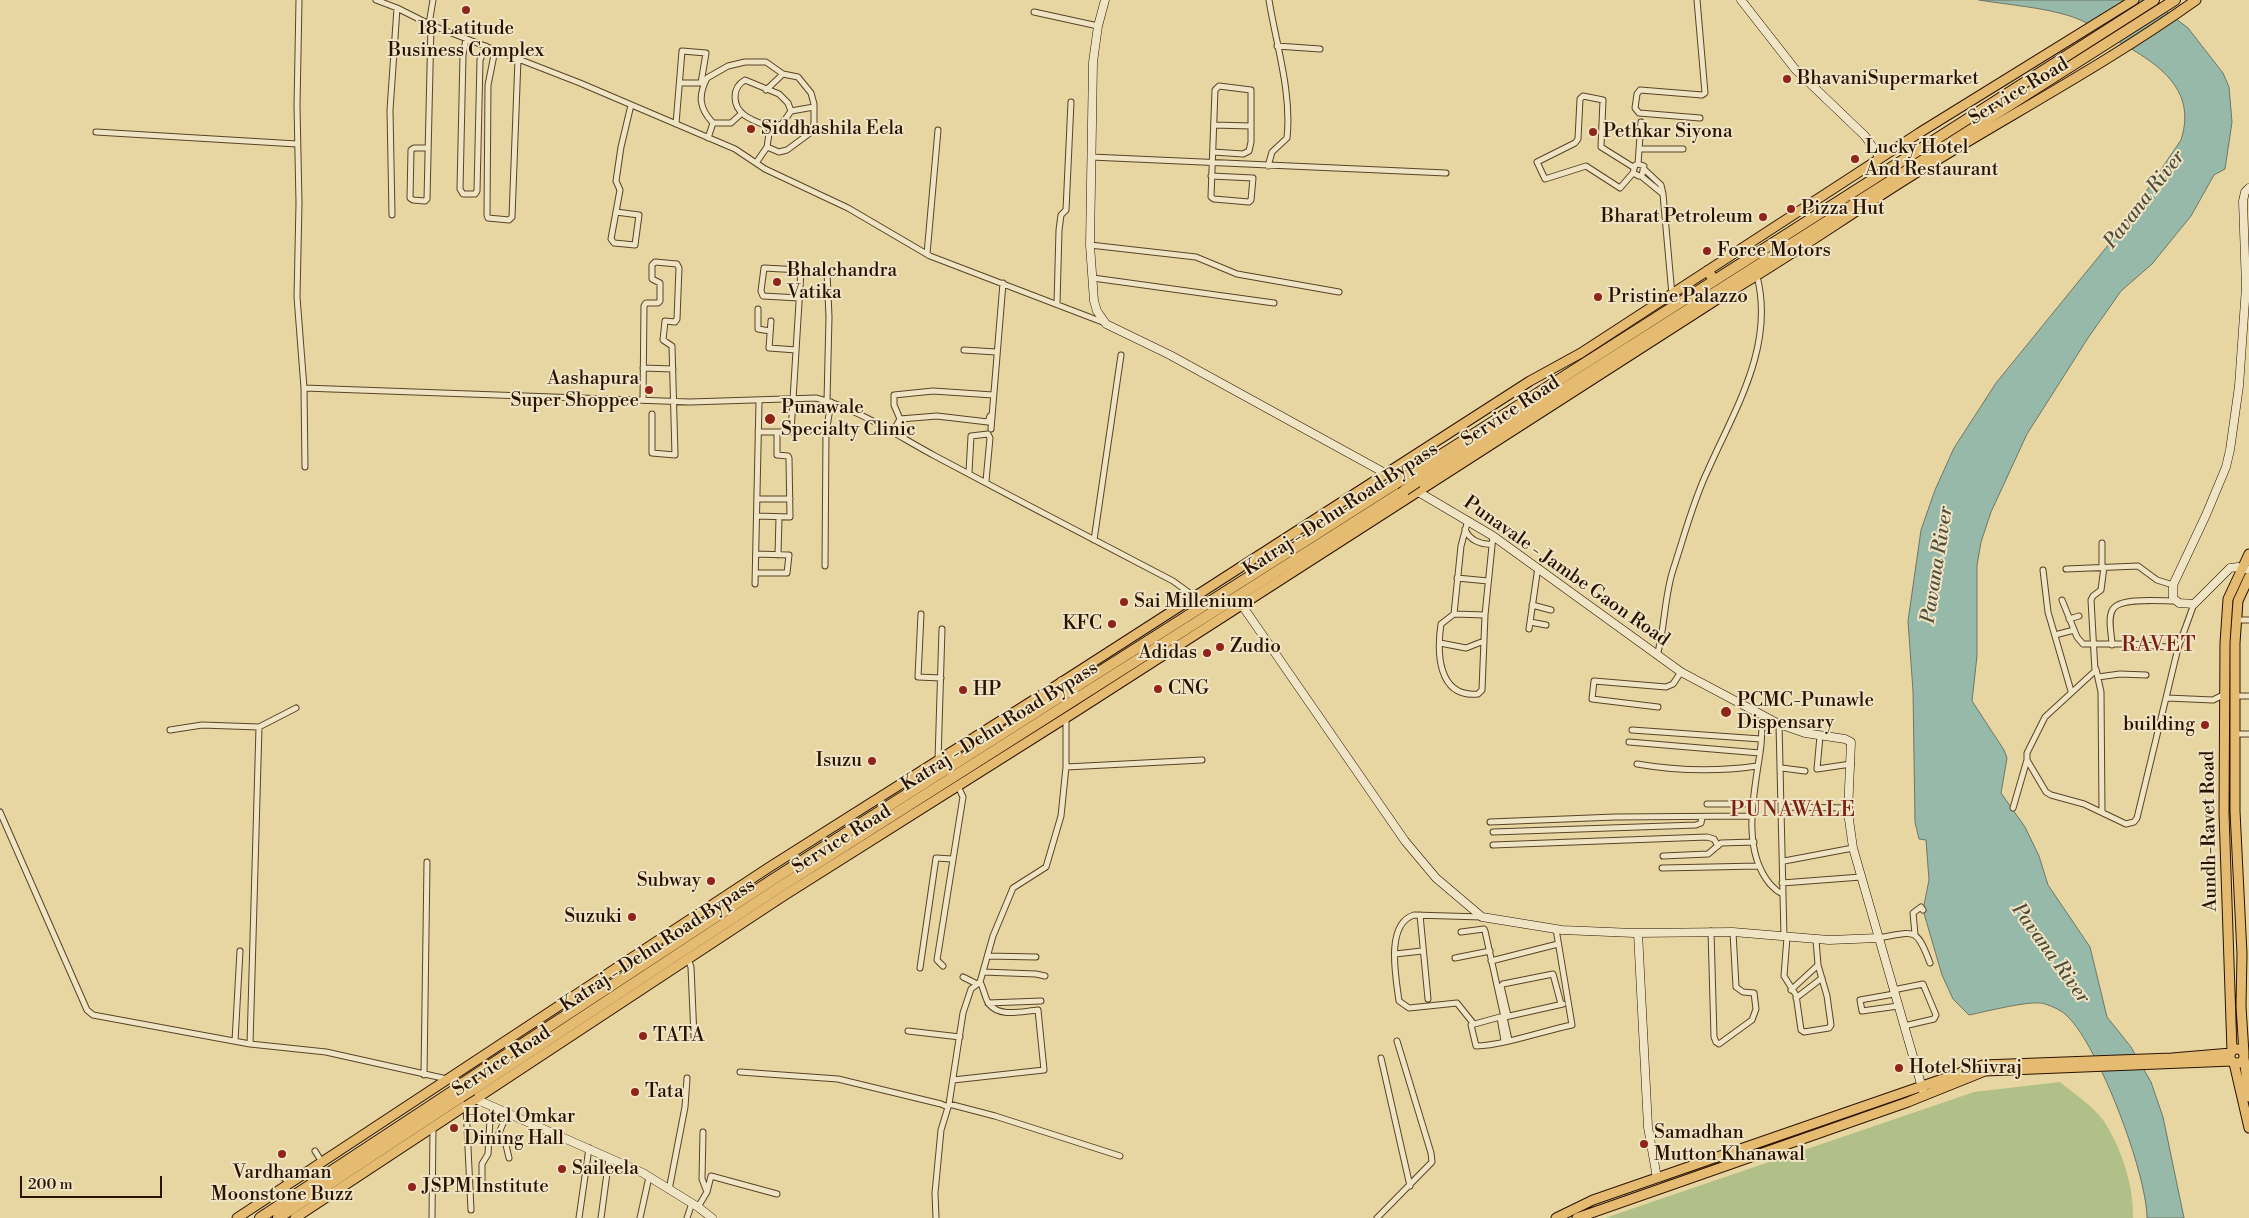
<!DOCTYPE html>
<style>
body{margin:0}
#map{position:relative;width:2249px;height:1218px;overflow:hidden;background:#e7d6a2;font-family:"Libre Bodoni",serif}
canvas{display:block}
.scale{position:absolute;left:20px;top:1176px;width:142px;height:22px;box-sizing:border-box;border:2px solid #2b1200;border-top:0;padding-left:6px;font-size:15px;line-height:18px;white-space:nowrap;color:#2b1200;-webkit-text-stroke:4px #efe4c3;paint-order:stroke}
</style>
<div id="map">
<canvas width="2249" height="1218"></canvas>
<div class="scale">200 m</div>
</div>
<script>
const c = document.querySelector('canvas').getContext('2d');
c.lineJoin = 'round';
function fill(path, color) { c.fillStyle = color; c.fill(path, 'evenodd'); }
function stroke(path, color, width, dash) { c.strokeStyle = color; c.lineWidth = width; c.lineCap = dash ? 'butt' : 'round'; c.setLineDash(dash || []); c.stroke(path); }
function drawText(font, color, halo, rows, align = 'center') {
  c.font = font + ' "Libre Bodoni",serif'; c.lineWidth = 4; c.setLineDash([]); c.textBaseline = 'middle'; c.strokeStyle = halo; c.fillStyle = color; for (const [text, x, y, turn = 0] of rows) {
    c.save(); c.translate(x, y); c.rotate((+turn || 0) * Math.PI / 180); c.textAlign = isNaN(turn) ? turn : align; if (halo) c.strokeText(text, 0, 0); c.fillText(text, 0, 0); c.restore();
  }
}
const green = new Path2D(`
 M 2060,1082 C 2073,1093 2093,1106 2103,1120 C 2121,1147 2134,1185 2133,1218 L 1605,1218 L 1974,1092 Z`);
const water = new Path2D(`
 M 1979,0 L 2151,0 L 2188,28 L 2223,73 L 2229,87 L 2232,122 L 2225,169 L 2214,175 L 2191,216 L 2152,264 L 2121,291 L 2088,338 L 2027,434 L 1991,512 L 1981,542 L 1977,565 L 1977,656 L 1972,701 L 2004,750 L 2007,758 L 2001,793 L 2025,827 L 2039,856 L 2048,885 L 2090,947 L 2107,1017 L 2131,1047 L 2151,1082 L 2163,1117 L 2184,1218 L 2147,1218 C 2147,1174 2099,1047 2068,1017 C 2063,1011 2052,1006 2045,1004 C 2034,999 1984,1012 1969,1015 L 1953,999 L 1942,975 L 1923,910 L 1929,880 L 1926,840 L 1919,839 L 1915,822 L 1913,691 L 1908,621 L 1921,530 L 1935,490 L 1954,448 L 1996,383 L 2118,233 L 2181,140 C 2198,87 2155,62 2114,39 C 2100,31 2086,21 2070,16 C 2041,7 2009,5 1979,0 Z`);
const street = new Path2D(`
 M 299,0 L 297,106 L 299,203 L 297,297 L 304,388 L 305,467
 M 376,0 L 397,8 L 431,25 L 580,83 L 735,149 L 765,169 L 848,208 L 930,256 L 1105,323
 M 1697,0 L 1705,93 L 1702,95 L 1640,90 L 1637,94 L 1635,108 L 1639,113 L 1700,118
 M 1034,12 L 1098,26
 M 429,24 L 433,0
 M 466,39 L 463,55 L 460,189 L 463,194 L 475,194 L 477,191 L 480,60 L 486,46
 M 1277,46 L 1320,49
 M 495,50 L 488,85 L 487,215 L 488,218 L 509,220 L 512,217 L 518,59
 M 745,80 L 779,94 L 788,103 L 791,111 L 782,124 L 770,127 C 755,121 735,116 735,97 C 735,89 738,84 745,80 Z
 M 766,90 L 783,74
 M 791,111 L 814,107
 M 742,113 L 731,123 L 713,123 C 699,108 698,96 707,78 L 728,66 L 745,62 L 766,62 L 783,74 L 798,77 L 811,93 L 814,104 L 814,123 L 810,133 L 787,150 L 779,152 L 767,147
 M 676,124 L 682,51 L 706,53 L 701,83 L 680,83
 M 1214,125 L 1251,126
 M 96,132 L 297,144
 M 708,138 L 713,123
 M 427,148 L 414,148 L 411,150 L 410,198 L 413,200 L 425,201 L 427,199 L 431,25
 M 1641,149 L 1683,149
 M 1091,157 L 1446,173
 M 756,163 L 767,147 L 770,127
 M 1638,164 L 1641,122
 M 1268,166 L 1272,152 L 1287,138 C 1292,93 1276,44 1269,0
 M 1633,167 L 1601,147 L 1603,100 L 1583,96 L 1580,99 L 1578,139 L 1575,143 L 1537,162 L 1545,179 L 1586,166 L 1620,188 L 1633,173 L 1635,165 L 1638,164 L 1644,166 L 1642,175 L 1639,176 L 1633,173
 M 1211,176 L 1253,178 L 1251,200 L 1249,202 L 1214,199 L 1211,197 L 1215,90 L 1219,86 L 1251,90 L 1251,142 L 1249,151 L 1243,154 L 1213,152
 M 1641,176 L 1663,194 L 1661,185 L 1645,170
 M 1663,194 L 1672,295
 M 616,212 L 639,215 L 635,245 L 614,243 L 611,239 L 620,190 L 616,181 L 621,147 L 631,105
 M 392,215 L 390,110 L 397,8
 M 1090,245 L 1196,257 L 1237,274 L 1339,292
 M 927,254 L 938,130
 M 1093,278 L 1274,303
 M 1057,304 L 1059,230 L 1061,215 L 1066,210 L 1071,102
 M 758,309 L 758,329 L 770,331
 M 771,321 L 769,348 L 796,350
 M 964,350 L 996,352
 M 643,368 L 673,369
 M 304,388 L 690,402 L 816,398 C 859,409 896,435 935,456 C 1014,498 1094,540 1173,581 L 1195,597
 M 643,400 L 644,306 L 646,303 L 658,303 L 660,301 L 660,283 L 652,279 L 652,265 L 655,262 L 677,264 L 679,268 L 677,319 L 675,322 L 665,321 L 663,340 L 672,346 L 675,455 L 652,453 L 652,414
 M 827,401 L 829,317 L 827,272
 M 900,419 L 894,405 L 894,395 L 933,391 L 993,395
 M 991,429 L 1003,283
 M 893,431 L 900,419 L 937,416 L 988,422 L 990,416
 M 758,432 L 791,432 L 801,270 L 764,268 L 761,291 L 763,296 L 799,298
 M 969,472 L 971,436 L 988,434 L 990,438 L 986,481
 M 757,499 L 790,499
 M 757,516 L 790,517 L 789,458 L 788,456 L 777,455 L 777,432
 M 1465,529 C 1469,540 1481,545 1492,544
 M 1094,540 L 1121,355
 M 778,555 L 779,517
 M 825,566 L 826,433 L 831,402
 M 2102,567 L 2102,543
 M 2104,567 L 2101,590 L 2093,596 L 2091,600 L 2095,671 L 2045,717 L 2027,753 L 2027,760 L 2046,792 L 2051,795 L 2084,804 L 2126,824 L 2134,822 L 2137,818 L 2178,648 L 2194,604
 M 2066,569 L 2138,566 L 2157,580 L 2173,585
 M 2043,570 L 2048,612 L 2071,691
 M 756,573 L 787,573 L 789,555 L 756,554
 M 1457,578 L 1488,581
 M 755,584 L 759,402
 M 2062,600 L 2077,637 L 2083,644 L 2132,644 L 2178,648
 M 1532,605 L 1551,610
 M 921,614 L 918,677 L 941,678
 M 1454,614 L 1461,546 L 1468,520
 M 1485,615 L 1454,614 L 1441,624 C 1437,651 1437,698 1478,694 L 1482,690 L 1485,615 L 1493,536
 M 2069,619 L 2079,616
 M 2236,620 L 2249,620
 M 1530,622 L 1546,625
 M 1529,629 L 1538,567
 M 2055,635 L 2074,630
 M 1440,643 L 1466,648 L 1484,641
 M 2112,645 C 2112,635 2107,618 2113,609 C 2120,597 2161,601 2175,601
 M 1657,656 C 1665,628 1664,598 1673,570 C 1684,537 1693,501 1708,470 C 1735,409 1775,346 1757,276
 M 2096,669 L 2101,692 L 2102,812
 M 2098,677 L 2120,674 L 2146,675
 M 2235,696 L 2249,696
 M 2167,698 L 2213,700 L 2225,694
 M 1658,707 L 1592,699 L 1594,681 L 1666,687 L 1673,684 L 1681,672
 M 1762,715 C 1762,727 1762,741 1760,753 C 1754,794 1741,849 1770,884 C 1774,888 1776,891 1781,893
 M 1779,724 L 1784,937
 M 170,730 L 202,725 L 259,727
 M 1632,730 L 1761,739
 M 2235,734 L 2249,734
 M 1820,736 L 1817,769 L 1851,764
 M 1629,742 L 1760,753
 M 938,760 L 942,629
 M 1637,764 C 1678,771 1716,772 1757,766
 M 1066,767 L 1202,760
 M 1782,768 L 1805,771
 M 1707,804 L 1752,804
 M 1781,807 L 1848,808
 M 2013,808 L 2027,760
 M 0,812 L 87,1010 L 93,1015 L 250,1044 L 326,1052 L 447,1079
 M 1490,822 L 1615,817 L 1752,816
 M 1493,832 L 1696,825 L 1701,823 L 1702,817
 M 1493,845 L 1707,837 L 1714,839 L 1718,846
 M 1663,856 L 1708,854 L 1721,843 L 1754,842
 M 1784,861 L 1853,848
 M 1662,868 L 1759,866
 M 1782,883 L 1861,877
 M 1420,915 L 1428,999
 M 1711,931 L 1714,1037 L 1716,1042 L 1719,1044 L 1752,1020 L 1756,1009 L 1754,993 L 1743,992 L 1736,987 L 1733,932
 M 1461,932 L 1484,929 L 1485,931 L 1509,1040
 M 1915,934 L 1913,913 L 1921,907 L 1923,910
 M 1787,937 L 1784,976 L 1796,995 L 1801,1030 L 1804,1032 L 1829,1028 L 1831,1025 L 1827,996 L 1818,965
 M 1878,938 C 1915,932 1916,926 1930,963
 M 1395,954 L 1422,951
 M 988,956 L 1036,957
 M 1455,958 L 1490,951
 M 688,959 L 691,967 L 694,1037
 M 1491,961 L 1558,944
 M 943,966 L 937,960 L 963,797 L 958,786
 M 920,968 L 936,858 L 952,859
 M 983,972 L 1036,974 L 1045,976
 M 963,977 L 977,984
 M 1791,990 L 1818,965 L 1816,940
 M 1893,990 L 1923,984 L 1936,1015 L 1934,1019 L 1904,1026
 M 1894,994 L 1860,1000 L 1862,1011 L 1898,1006
 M 1796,998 L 1822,978
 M 988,1003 L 1041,1001
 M 1508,1016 L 1501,986 L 1503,984 L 1553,974 L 1561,1004
 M 1505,1017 L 1563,1004
 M 1473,1023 L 1457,1003 L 1409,1008 L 1399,1001 C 1396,978 1385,924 1414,915 L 1482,917
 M 908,1031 L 960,1037
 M 235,1041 L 240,951
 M 1504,1041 L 1500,1017 L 1471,1025 L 1476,1046 C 1505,1045 1543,1031 1572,1025 L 1556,929
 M 250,1044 L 259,727 L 296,708
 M 1381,1058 L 1410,1186
 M 740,1072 L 838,1079 L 941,1104 L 948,1107
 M 424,1075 L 427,862
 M 953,1080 L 1044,1070 L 1038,1010 C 1023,1011 1000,1018 989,1004 C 985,999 984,989 980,982
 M 949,1104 L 995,1116 L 1120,1156
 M 466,1106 L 471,1210
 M 507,1114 L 499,1133 L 506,1145 L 509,1158
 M 315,1151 L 322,1162
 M 270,1175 L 283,1177 L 290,1183
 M 482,1188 L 482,1164 L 488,1154 L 490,1119 L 494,1108
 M 669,1190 L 685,1107 L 687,1078
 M 707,1192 L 711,1176 L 777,1194
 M 698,1207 L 707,1192 L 702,1179 L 703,1132
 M 432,1218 L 433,1127
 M 579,1218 L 589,1148
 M 601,1218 L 609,1158
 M 640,1218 L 649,1177
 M 687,1218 L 692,1203
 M 936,1218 L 935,1193 L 941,1130 L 949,1104 L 963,1013 L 971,989 L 980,982 L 993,936 L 1013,888 L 1046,867 L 1061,816 L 1066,767 L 1066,718
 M 1377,1218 L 1432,1162 L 1431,1153 L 1397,1041`);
const secondary = new Path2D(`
 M 1105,0 L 1098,26 L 1093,62 L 1090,245 L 1094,301 L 1097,311 L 1106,324 L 1170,355 L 1403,483
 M 1741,0 L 1795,69 L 1865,136 L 1880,158
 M 2249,188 L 2245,192 L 2243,201 L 2246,287 L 2239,386 L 2230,450 L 2226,467 L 2206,515 L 2173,585 L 2173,598 L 2179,603 L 2194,604 L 2230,568 L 2238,567 L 2249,570
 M 1415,490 L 1493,536 L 1681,672 L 1779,724 L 1805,733 L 1845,739 L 1851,742 L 1848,812 L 1853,848 L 1923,1091
 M 1239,601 L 1405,841 L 1436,878 L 1482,917 L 1562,930 L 1634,933 L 1733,932 L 1829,940 L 1878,938
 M 1638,933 L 1648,1127 L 1657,1178
 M 471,1097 L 643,1173 L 698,1207 L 712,1218`);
const primary = new Path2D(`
 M2230 1056a7 7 0 1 1 14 0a7 7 0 1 1-14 0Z
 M 2232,1051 L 2224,813 L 2225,643 L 2228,599 L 2249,554
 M 2244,1053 L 2241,1006 L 2242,954 L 2235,811 L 2235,643 L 2238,601 L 2249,577
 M 2244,1058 L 2249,1097
 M 2234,1063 L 2249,1128
 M 237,1218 L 768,868 L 1062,682 L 1530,381 L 1581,353 L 1919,133 L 2134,0
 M 295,1218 L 785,895 L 1075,712 L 1716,300 C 1787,259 1854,211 1924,168 C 2015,112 2109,62 2196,0
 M 1556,1218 L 1593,1200 L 1983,1065 L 2172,1058 L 2231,1053
 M 1577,1218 L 1908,1102 L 1985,1071 L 2232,1061`);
const highway = new Path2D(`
 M 1708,271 L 1714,280
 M 1408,476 L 2154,0
 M 1417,482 L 2175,0
 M 1046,700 L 1055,693 L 1062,682
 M 948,769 L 951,753
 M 665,936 L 670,947
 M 463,1083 L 775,878 L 1395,484
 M 472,1090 L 780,887 L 1405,490
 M 260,1218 L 453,1091
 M 278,1218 L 461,1097`);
const highwayBridge = new Path2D(`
 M 1395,484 L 1408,476
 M 1405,490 L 1417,482
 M 453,1091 L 463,1083
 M 461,1097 L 472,1090`);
const markers = [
 [466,10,5,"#8f2418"],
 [1787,79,5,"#8f2418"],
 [751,129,5,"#8f2418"],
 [1593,132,5,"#8f2418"],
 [1855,159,5,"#8f2418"],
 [1791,209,5,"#8f2418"],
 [1763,217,5,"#8f2418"],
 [1707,251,5,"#8f2418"],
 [777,282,5,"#8f2418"],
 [1598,297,5,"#8f2418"],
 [649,390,5,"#8f2418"],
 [770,419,6,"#8f2418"],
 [1124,602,5,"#8f2418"],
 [1112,624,5,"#8f2418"],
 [1220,647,5,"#8f2418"],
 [1207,653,5,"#8f2418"],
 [1158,689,5,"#8f2418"],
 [963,690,5,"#8f2418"],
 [1726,712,6,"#8f2418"],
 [2205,725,5,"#8f2418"],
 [872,761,5,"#8f2418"],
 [711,881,5,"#8f2418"],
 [632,917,5,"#8f2418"],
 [643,1036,5,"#8f2418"],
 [1899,1068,5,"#8f2418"],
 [635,1092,5,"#8f2418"],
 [454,1128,5,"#8f2418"],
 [1644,1144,5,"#8f2418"],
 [282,1154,5,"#8f2418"],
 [562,1169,5,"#8f2418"],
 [412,1187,5,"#8f2418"]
];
const poiNames = [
 ["18 Latitude",466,29,"center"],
 ["Business Complex",466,51,"center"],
 ["BhavaniSupermarket",1797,79],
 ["Siddhashila Eela",761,129],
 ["Pethkar Siyona",1603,132],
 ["Lucky Hotel",1865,148],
 ["And Restaurant",1865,170],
 ["Pizza Hut",1801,209],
 ["Bharat Petroleum",1753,217,"right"],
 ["Force Motors",1717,251],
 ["Bhalchandra",787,271],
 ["Vatika",787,293],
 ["Pristine Palazzo",1608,297],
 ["Aashapura",639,379,"right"],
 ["Super Shoppee",639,401,"right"],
 ["Punawale",781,408],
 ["Specialty Clinic",781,430],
 ["Sai Millenium",1134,602],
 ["KFC",1102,624,"right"],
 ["Zudio",1230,647],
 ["Adidas",1197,653,"right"],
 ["CNG",1168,689],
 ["HP",973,690],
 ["PCMC-Punawle",1737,701],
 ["Dispensary",1737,723],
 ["building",2195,725,"right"],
 ["Isuzu",862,761,"right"],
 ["Subway",701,881,"right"],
 ["Suzuki",622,917,"right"],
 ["TATA",653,1036],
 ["Hotel Shivraj",1909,1068],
 ["Tata",645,1092],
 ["Hotel Omkar",464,1117],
 ["Dining Hall",464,1139],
 ["Samadhan",1654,1133],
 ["Mutton Khanawal",1654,1155],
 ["Saileela",572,1169],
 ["Vardhaman",282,1173,"center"],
 ["Moonstone Buzz",282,1195,"center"],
 ["JSPM Institute",422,1187]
];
const streetNames = [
 ["Service Road",2019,92,-31],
 ["Service Road",1511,412,-33],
 ["Katraj - Dehu Road Bypass",1341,510,-33],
 ["Punavale - Jambe Gaon Road",1566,572,35],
 ["Katraj - Dehu Road Bypass",1000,727,-32],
 ["Aundh-Ravet Road",2210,831,-91],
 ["Service Road",842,840,-32],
 ["Katraj - Dehu Road Bypass",658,946,-33],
 ["Service Road",502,1062,-33]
];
const waterNames = [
 ["Pavana River",2145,200,-52],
 ["Pavana River",1938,565,-81],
 ["Pavana River",2050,954,54]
];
const quarterNames = [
 ["RAVET",2159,646],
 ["PUNAWALE",1793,811]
];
fill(green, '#b1bf88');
fill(water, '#97b9a9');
stroke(water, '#6c7665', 1);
stroke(street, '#5a4328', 7);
stroke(secondary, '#2b1200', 9);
stroke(primary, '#2b1200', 11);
stroke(highway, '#2b1200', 12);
stroke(street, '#efe4c3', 5);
stroke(secondary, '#efe4c3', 8);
stroke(primary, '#e4bb71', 9);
stroke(highway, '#e4bb71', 10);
stroke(highwayBridge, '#2b1200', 12, []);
stroke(highwayBridge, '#e4bb71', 10);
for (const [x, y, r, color] of markers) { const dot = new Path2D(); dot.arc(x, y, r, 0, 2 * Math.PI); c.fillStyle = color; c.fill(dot); stroke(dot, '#efe4c3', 2); }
drawText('19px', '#2b1200', '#efe4c3', poiNames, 'left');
drawText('19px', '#2b1200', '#efe4c3', streetNames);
drawText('italic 20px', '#514c3b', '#efe4c3', waterNames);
c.letterSpacing = '1px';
drawText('21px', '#7a1f14', '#efe4c3', quarterNames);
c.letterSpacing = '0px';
</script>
